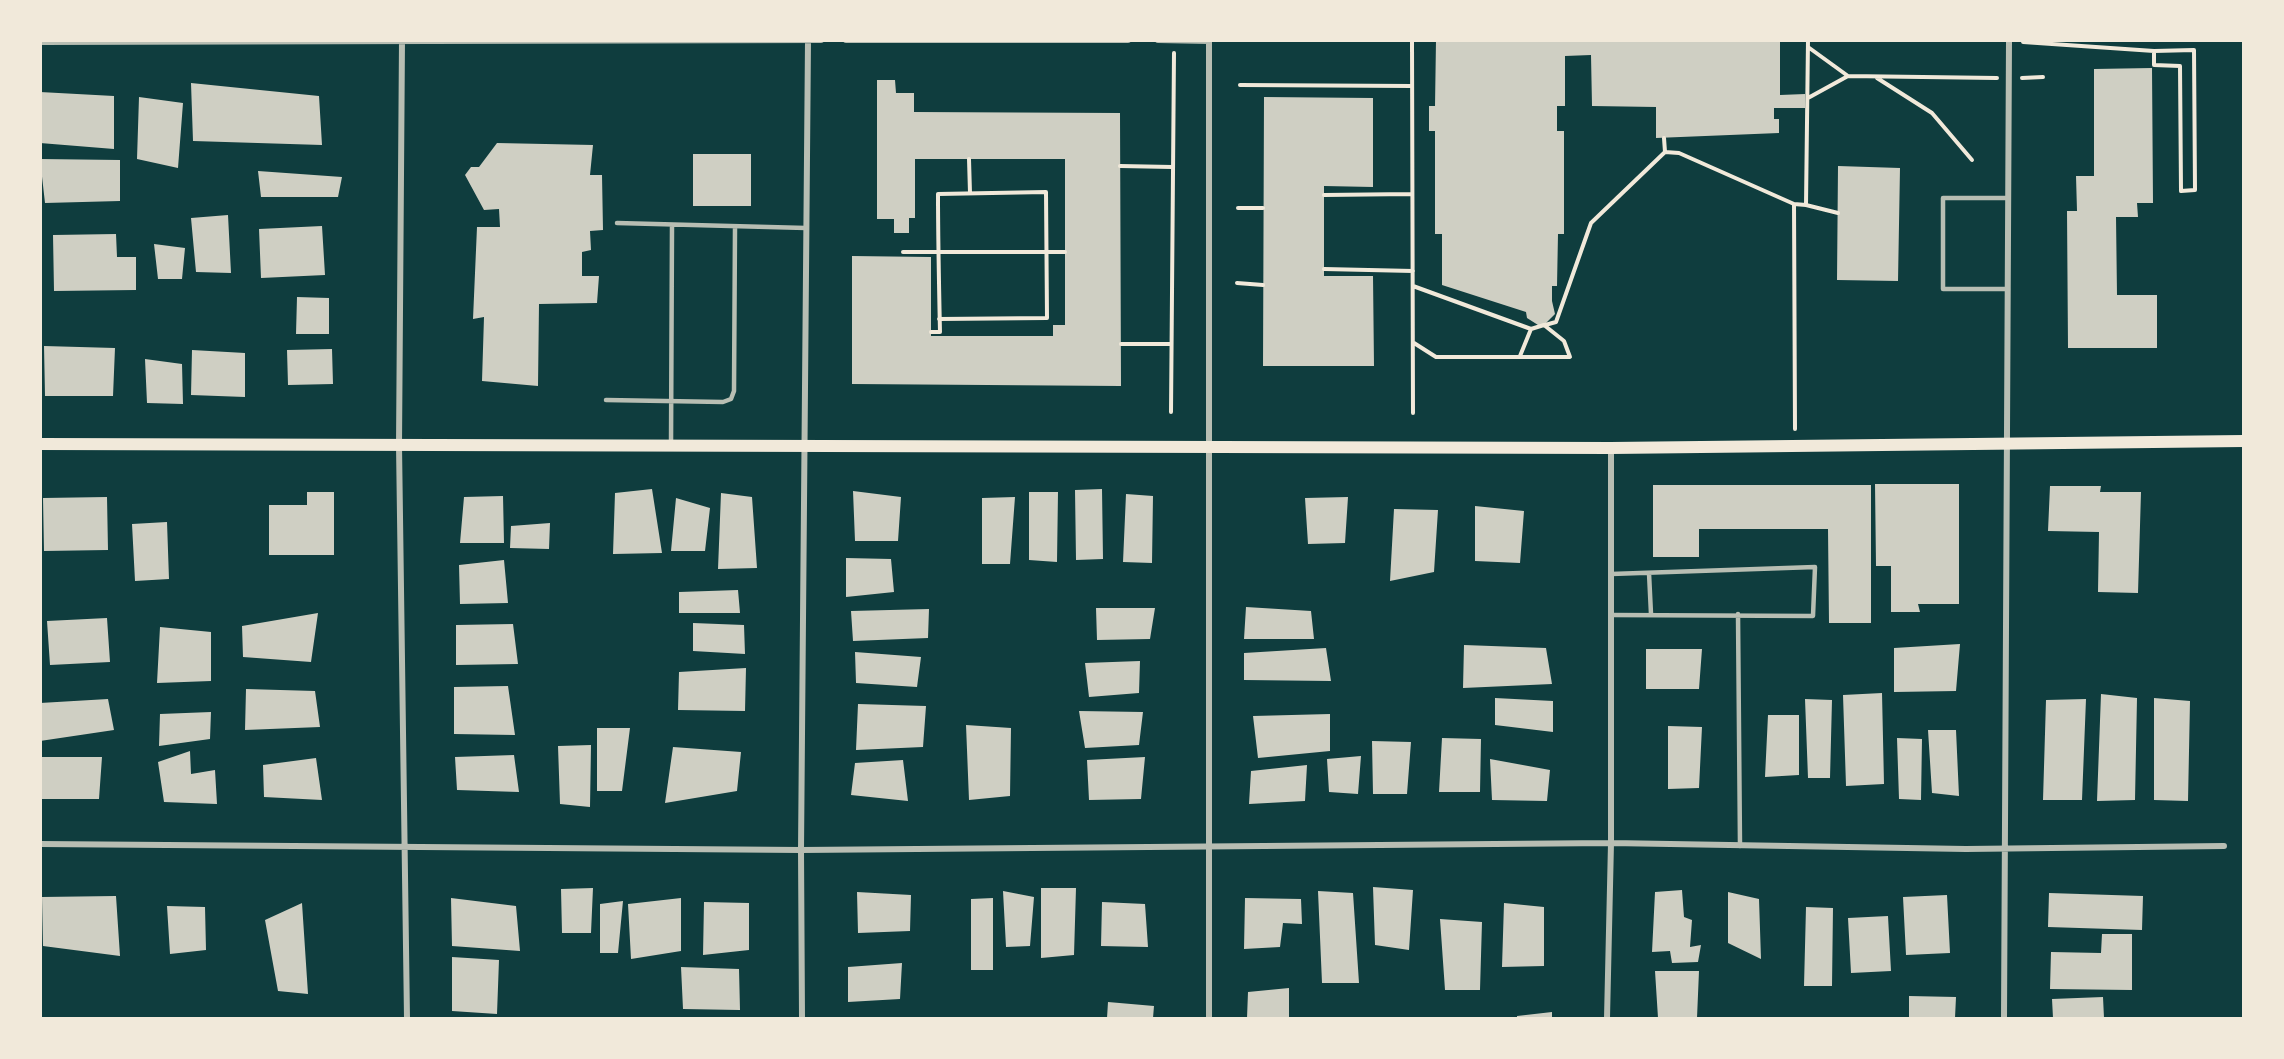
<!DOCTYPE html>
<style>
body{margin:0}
#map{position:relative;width:2284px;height:1059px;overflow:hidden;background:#0f3d3e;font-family:"Golos Text",sans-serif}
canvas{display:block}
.frame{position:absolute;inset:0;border:42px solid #f1e9da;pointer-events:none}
</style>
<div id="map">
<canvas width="2284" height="1059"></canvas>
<div class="frame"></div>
</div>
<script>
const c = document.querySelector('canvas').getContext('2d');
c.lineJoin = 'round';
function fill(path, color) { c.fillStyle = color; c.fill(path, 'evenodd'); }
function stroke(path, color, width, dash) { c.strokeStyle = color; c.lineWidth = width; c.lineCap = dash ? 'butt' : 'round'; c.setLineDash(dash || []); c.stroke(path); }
const building = new Path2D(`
 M 1436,40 L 1780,40 L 1780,95 L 1805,94 L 1805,108 L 1774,108 L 1774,119 L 1779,119 L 1779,133 L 1656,138 L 1656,107 L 1592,106 L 1591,55 L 1565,56 L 1565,106 L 1557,106 L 1557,131 L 1564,131 L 1564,234 L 1558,234 L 1557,286 L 1552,286 L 1552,301 L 1555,314 L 1544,325 L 1538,325 L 1527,318 L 1526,312 L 1442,285 L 1442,234 L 1435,234 L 1435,131 L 1429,131 L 1429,106 L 1435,106 Z
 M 2152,68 L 2153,203 L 2137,203 L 2138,217 L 2116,217 L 2117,295 L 2157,295 L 2157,348 L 2068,348 L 2067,211 L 2077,211 L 2076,176 L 2094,176 L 2094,69 Z
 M 877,80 L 895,80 L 896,93 L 914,93 L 914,112 L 1120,113 L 1121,386 L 852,384 L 852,256 L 931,257 L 931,336 L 1053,336 L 1053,325 L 1065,325 L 1065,159 L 915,159 L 915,218 L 909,218 L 909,233 L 894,233 L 894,219 L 877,219 Z
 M 191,83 L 319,96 L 322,145 L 193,141 Z
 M 40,92 L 114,96 L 114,149 L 40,143 Z
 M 139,97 L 183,103 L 178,168 L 137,159 Z
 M 1264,97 L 1373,98 L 1373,187 L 1324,186 L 1324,276 L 1373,276 L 1374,366 L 1263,366 Z
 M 497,143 L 593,145 L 590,175 L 602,175 L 603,230 L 590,231 L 591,250 L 582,252 L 582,276 L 599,276 L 597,303 L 539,304 L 538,386 L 482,381 L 484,317 L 473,319 L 477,227 L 500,227 L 499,209 L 484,210 L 465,175 L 471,167 L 479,167 Z
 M 693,154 L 751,154 L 751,206 L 693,206 Z
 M 40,159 L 120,160 L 120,201 L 45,203 Z
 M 1838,166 L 1900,168 L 1898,281 L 1837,280 Z
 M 258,171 L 342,177 L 338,197 L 261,197 Z
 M 228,215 L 231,273 L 196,272 L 191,218 Z
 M 322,226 L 325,275 L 261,278 L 259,229 Z
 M 116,234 L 117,257 L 136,257 L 136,290 L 54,291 L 53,235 Z
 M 154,244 L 185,248 L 182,279 L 158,279 Z
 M 297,297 L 329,298 L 329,334 L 296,334 Z
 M 44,346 L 115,348 L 113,396 L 45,396 Z
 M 332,349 L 333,384 L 288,385 L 287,350 Z
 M 192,350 L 245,353 L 245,397 L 191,395 Z
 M 145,359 L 182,364 L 183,404 L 147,403 Z
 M 1875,484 L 1959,484 L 1959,604 L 1918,604 L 1920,612 L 1891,612 L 1891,566 L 1876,566 Z
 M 1653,485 L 1871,485 L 1871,623 L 1829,623 L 1828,529 L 1699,529 L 1699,557 L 1653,557 Z
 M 2050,486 L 2101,486 L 2100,492 L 2141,492 L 2138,593 L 2098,592 L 2099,532 L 2048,531 Z
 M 652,489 L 662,553 L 613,554 L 615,493 Z
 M 1102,489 L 1103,559 L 1076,560 L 1075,490 Z
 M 853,491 L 901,497 L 898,541 L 855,541 Z
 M 307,492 L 334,492 L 334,555 L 269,555 L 269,505 L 307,505 Z
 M 1029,492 L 1058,492 L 1057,562 L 1029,560 Z
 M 721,493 L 752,497 L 757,568 L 718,569 Z
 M 1126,494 L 1153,496 L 1152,563 L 1123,562 Z
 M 503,496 L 504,543 L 460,543 L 464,497 Z
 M 107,497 L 108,550 L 44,551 L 43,498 Z
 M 1015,497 L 1010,564 L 982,564 L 982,498 Z
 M 1348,497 L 1345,543 L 1308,544 L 1305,498 Z
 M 676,498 L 710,508 L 705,551 L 671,551 Z
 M 1475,506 L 1524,511 L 1520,563 L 1475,561 Z
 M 1394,509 L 1438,510 L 1434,572 L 1390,581 Z
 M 167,522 L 169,579 L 135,581 L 132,524 Z
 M 550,523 L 549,549 L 510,548 L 511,526 Z
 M 846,558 L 891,559 L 894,592 L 846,597 Z
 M 504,560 L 508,603 L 460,604 L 459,565 Z
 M 738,590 L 740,613 L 679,613 L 679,592 Z
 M 1246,607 L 1311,611 L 1314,639 L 1244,639 Z
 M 1096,608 L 1155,608 L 1150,639 L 1097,640 Z
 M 929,609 L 928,638 L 853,641 L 851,611 Z
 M 318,613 L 311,662 L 243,657 L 242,626 Z
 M 107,618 L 110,662 L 50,665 L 47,621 Z
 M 693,623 L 744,625 L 745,654 L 693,651 Z
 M 513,624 L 518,664 L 456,665 L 456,625 Z
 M 160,627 L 211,632 L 211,681 L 157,683 Z
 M 1960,644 L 1956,691 L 1894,692 L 1894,648 Z
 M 1464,645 L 1546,648 L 1552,684 L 1463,688 Z
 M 1326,648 L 1331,681 L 1244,680 L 1244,653 Z
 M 1646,649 L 1702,649 L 1699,689 L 1646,689 Z
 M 855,652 L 921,657 L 917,687 L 856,683 Z
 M 1140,661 L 1139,693 L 1089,697 L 1085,663 Z
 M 746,668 L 745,711 L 678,710 L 679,672 Z
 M 508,686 L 515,735 L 454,734 L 454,687 Z
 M 246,689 L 315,691 L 320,727 L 245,730 Z
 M 1882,693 L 1884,784 L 1846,786 L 1843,695 Z
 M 2101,694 L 2137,698 L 2135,800 L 2097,801 Z
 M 1495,698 L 1553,701 L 1553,732 L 1495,725 Z
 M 2154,698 L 2190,701 L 2188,801 L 2154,800 Z
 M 108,699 L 114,730 L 40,741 L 40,703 Z
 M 1805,699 L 1832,700 L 1830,778 L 1808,778 Z
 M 2086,699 L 2082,800 L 2043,800 L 2046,700 Z
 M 858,704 L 926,706 L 923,747 L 856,750 Z
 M 1079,711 L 1143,712 L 1139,745 L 1085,748 Z
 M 211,712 L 210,739 L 159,746 L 160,714 Z
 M 1330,714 L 1330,751 L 1258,758 L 1253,716 Z
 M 1768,715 L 1799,715 L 1799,775 L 1765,777 Z
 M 966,725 L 1011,728 L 1010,796 L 969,800 Z
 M 1668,726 L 1702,727 L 1699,788 L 1668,789 Z
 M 597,728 L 630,728 L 622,791 L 597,791 Z
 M 1928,730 L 1956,730 L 1959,796 L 1932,793 Z
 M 1442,738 L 1481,739 L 1480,792 L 1439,792 Z
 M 1897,738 L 1922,739 L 1921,800 L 1899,799 Z
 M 1372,741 L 1411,742 L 1407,794 L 1373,794 Z
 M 591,745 L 590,807 L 560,804 L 558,746 Z
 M 673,747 L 741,752 L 737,791 L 665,803 Z
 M 190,751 L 191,774 L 215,770 L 217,804 L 164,802 L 158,762 Z
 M 514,755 L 519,792 L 457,790 L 455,757 Z
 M 1361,756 L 1358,794 L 1329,792 L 1327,759 Z
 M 41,757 L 102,757 L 99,799 L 40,799 Z
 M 1145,757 L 1141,799 L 1089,800 L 1087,760 Z
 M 316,758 L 322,800 L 264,797 L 263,765 Z
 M 1490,759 L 1550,770 L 1547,801 L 1492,800 Z
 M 903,760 L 908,801 L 851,795 L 855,763 Z
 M 1307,765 L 1305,801 L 1249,804 L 1251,771 Z
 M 1373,887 L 1413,890 L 1409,950 L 1375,945 Z
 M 593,888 L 591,933 L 562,933 L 561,889 Z
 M 1041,888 L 1076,888 L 1074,955 L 1041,958 Z
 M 1682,890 L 1684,917 L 1692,920 L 1690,947 L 1701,945 L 1698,962 L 1672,963 L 1670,951 L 1652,952 L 1655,892 Z
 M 1003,891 L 1034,897 L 1030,946 L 1006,947 Z
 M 1318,891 L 1353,893 L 1359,983 L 1322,983 Z
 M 857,892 L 911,895 L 910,931 L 858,933 Z
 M 1728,892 L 1759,899 L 1761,959 L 1728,943 Z
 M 2049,893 L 2143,896 L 2142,930 L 2048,927 Z
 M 1947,895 L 1950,953 L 1906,955 L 1903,897 Z
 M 116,896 L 120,956 L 43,946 L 42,897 Z
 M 451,898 L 516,906 L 520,951 L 452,946 Z
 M 681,898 L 681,951 L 631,959 L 628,904 Z
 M 993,898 L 993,970 L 971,970 L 971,899 Z
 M 1245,898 L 1301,899 L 1302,924 L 1283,923 L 1280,947 L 1244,949 Z
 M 623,901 L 618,953 L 600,953 L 600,904 Z
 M 704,902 L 749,903 L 749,950 L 703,955 Z
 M 1102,902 L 1145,904 L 1148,947 L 1101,946 Z
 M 302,903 L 308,994 L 278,991 L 265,920 Z
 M 1504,903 L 1544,907 L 1544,966 L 1502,967 Z
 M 167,906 L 205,907 L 206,950 L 170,954 Z
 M 1806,907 L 1833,908 L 1832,986 L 1804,986 Z
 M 1888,916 L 1891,971 L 1851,973 L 1848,918 Z
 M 1440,919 L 1482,922 L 1480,990 L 1445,990 Z
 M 2102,934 L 2132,934 L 2132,990 L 2050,989 L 2051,952 L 2101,953 Z
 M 452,957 L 499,960 L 497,1014 L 452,1011 Z
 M 902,963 L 900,999 L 848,1002 L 848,967 Z
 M 681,967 L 739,969 L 740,1010 L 683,1009 Z
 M 1655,971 L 1699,971 L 1697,1018 L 1658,1018 Z
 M 1289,988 L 1289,1018 L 1247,1018 L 1248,992 Z
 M 1909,996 L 1956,997 L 1955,1018 L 1909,1018 Z
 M 2103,997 L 2104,1018 L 2053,1018 L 2052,999 Z
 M 1108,1002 L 1154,1006 L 1153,1018 L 1107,1018 Z
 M 1552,1012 L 1552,1018 L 1517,1018 L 1517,1016 Z`);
const path = new Path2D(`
 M 1412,40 L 1413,413
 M 2023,42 L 2154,51 L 2194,50 L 2195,190 L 2181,191 L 2180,66 L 2154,65 L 2154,51
 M 1808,47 L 1848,76
 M 1877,78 L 1932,113 L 1972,160
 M 2022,78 L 2043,77
 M 1240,85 L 1412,86
 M 1808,98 L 1848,76 L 1997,78
 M 1665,152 L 1679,153 L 1794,204
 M 969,159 L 970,193
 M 1120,166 L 1172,167
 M 1324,195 L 1411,194
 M 1806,205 L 1838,213
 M 1238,208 L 1263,208
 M 903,252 L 1065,252
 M 1324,269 L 1413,271
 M 1237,283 L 1263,285
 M 1413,286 L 1531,329 L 1544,325 L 1564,341 L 1570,357 L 1436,357 L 1414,343
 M 1545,325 L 1556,322 L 1591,223 L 1665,152 L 1664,138
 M 931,332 L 940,332 C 939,286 938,240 938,194 L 1046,192 L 1047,318 L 939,319
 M 1121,344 L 1171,344
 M 1520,356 L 1531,329
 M 1171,412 L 1174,53
 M 1795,429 L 1794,204 L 1806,205 L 1808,40`);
const service = new Path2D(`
 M 617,223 L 806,228
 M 2008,289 L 1943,289 L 1943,198 L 2008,198
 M 606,400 L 723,402 L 731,399 L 734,391 L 735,228
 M 671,445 L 672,225
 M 1649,573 L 1651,614
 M 1611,574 L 1815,567 L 1813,616 L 1611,615
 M 1738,614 L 1740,846`);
const minor = new Path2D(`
 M 402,40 L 399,445 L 407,1018
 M 846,40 L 1128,40
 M 1158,40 L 1209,41 L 1209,1018
 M 40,42 L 821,40
 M 40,844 L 801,850 L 1611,843 L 1966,849 L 2224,846
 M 802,1018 L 801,850 L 808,41
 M 1607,1018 L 1611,843 L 1611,448
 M 2004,1018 L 2009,40`);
const secondary = new Path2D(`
 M 40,444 L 1611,448 L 2244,441`);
fill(building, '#cfcfc3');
stroke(path, '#f1e9da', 4);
stroke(service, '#b8beb3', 4.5);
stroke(minor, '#b8beb3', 6);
stroke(secondary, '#f1e9da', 12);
</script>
